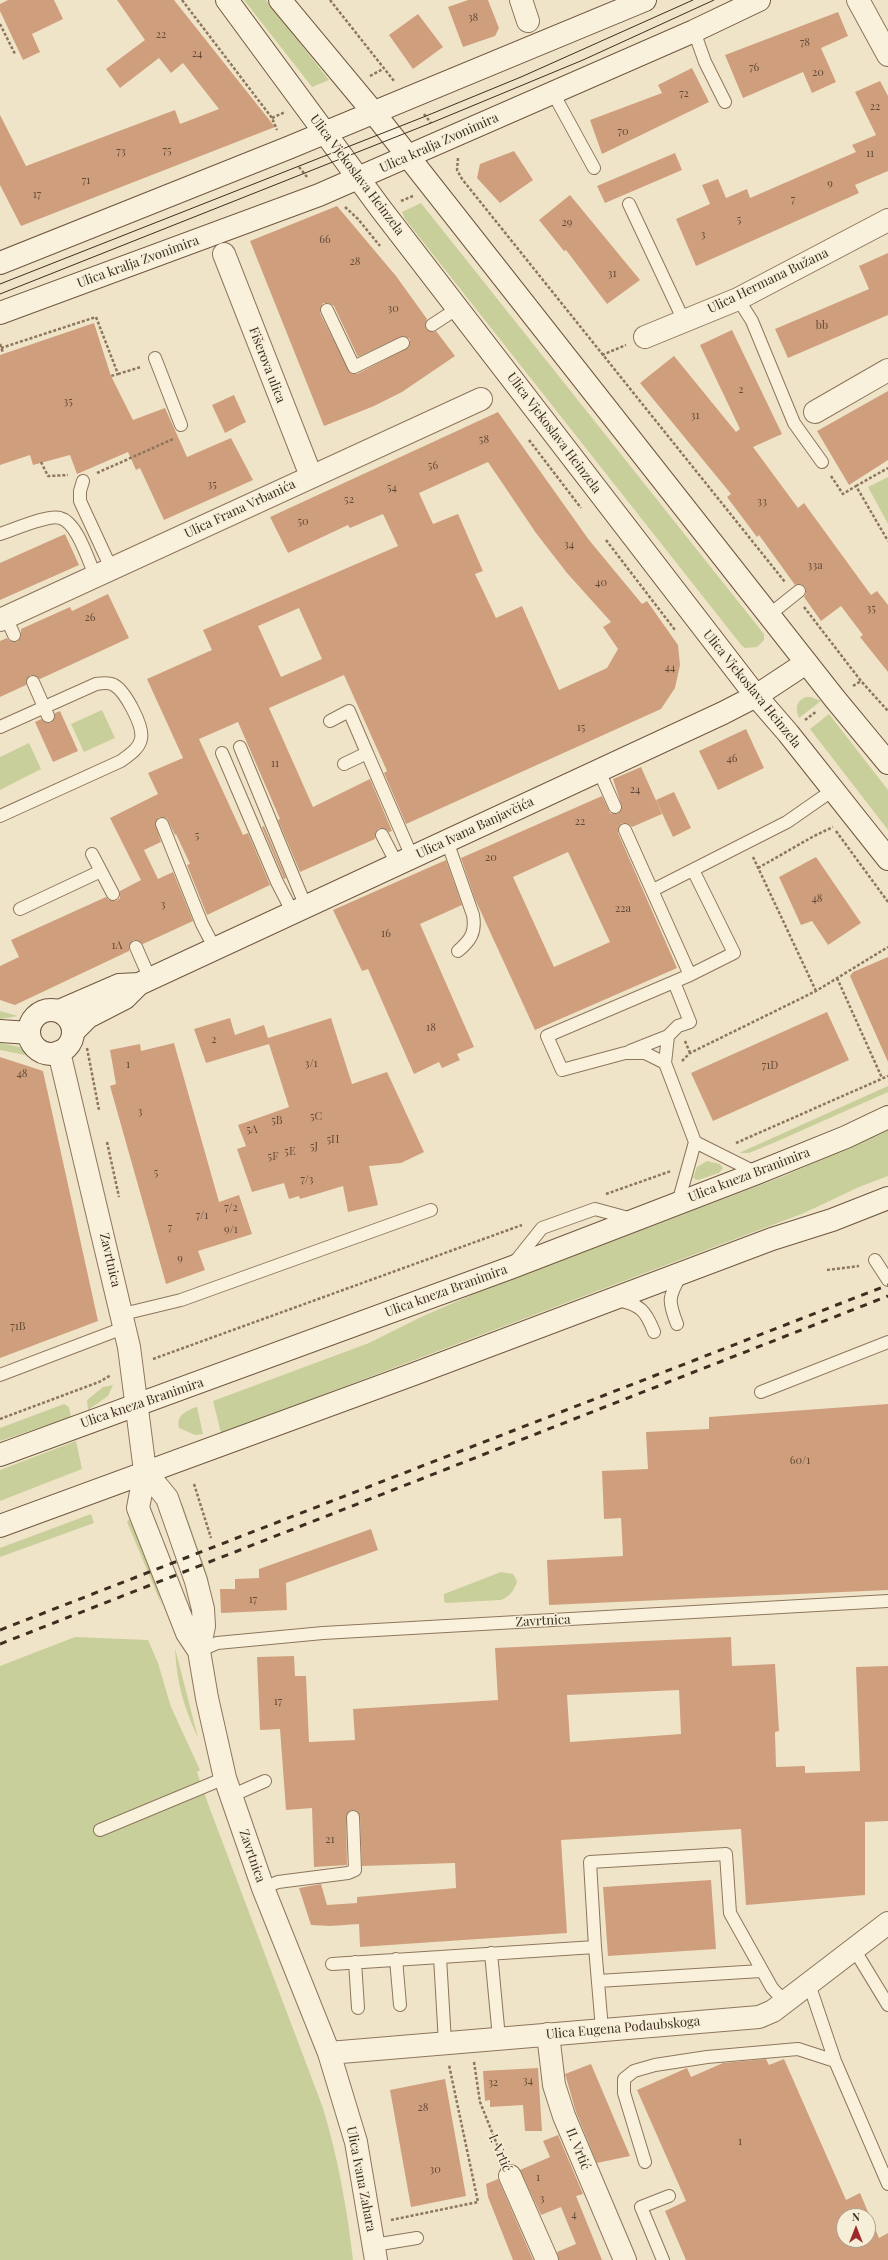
<!DOCTYPE html>
<meta charset="utf-8">
<style>
body{margin:0}
#map{position:relative;width:888px;height:2260px;overflow:hidden;background:#f0e4c8;font-family:"Playfair Display",serif}
canvas{display:block}
.north{position:absolute;left:836px;top:2208px;width:40px;height:40px;box-sizing:border-box;background:#f7eed8;border:1px solid #ada18e;border-radius:50%;rotate:0deg;font-size:11px;font-weight:700;line-height:16px;text-align:center;color:#3d2e20}
.north::after{content:'';display:block;margin:auto;width:14px;height:18px;background:#9e2a2b;clip-path:polygon(50% 0,100% 100%,50% 72%,0 100%)}
</style>
<div id="map">
<canvas width="888" height="2260"></canvas>
<div class="north">N</div>
</div>
<script>
const c = document.querySelector('canvas').getContext('2d');
c.lineJoin = 'round';
function fill(path, color) { c.fillStyle = color; c.fill(path, 'evenodd'); }
function stroke(path, color, width, dash) { c.strokeStyle = color; c.lineWidth = width; c.lineCap = dash ? 'butt' : 'round'; c.setLineDash(dash || []); c.stroke(path); }
function drawText(font, color, halo, rows, align = 'center') {
  c.font = font + ' "Playfair Display",serif'; c.lineWidth = 3; c.setLineDash([]); c.textBaseline = 'middle'; c.strokeStyle = halo; c.fillStyle = color; for (const [text, x, y, turn = 0] of rows) {
    c.save(); c.translate(x, y); c.rotate((+turn || 0) * Math.PI / 180); c.textAlign = isNaN(turn) ? turn : align; if (halo) c.strokeText(text, 0, 0); c.fillText(text, 0, 0); c.restore();
  }
}
const green = new Path2D(`
 M 244,0 L 266,0 L 329,80 L 312,87 Z
 M 421,203 L 764,634 L 764,640 L 757,647 L 745,648 L 742,646 L 405,219 L 402,212 Z
 M 888,477 L 888,524 L 868,487 Z
 M 806,697 L 811,697 L 821,701 L 799,718 C 795,708 796,701 806,697 Z
 M 102,710 L 115,738 L 84,752 L 71,724 Z
 M 829,714 L 888,790 L 888,830 L 810,729 Z
 M 29,743 L 41,769 L 0,790 L 0,757 Z
 M 0,1011 L 18,1016 L 0,1019 Z
 M 0,1043 L 20,1047 L 30,1056 L 0,1050 Z
 M 888,1086 L 888,1092 L 778,1141 L 749,1153 L 739,1153 Z
 M 888,1130 L 888,1176 L 859,1187 L 804,1213 L 221,1433 L 213,1401 L 369,1343 L 421,1317 L 476,1293 L 784,1176 Z
 M 707,1161 L 720,1164 L 723,1168 L 719,1173 L 698,1180 L 693,1178 L 697,1167 Z
 M 113,1385 L 108,1396 L 88,1410 L 87,1400 L 103,1387 Z
 M 64,1404 L 69,1407 L 71,1417 L 0,1441 L 0,1428 Z
 M 196,1407 L 197,1407 L 203,1434 L 195,1435 L 179,1428 C 176,1415 186,1411 196,1407 Z
 M 76,1441 L 82,1469 L 0,1501 L 0,1470 Z
 M 182,1503 L 207,1574 L 209,1583 L 178,1504 Z
 M 91,1514 L 94,1523 L 0,1557 L 0,1548 Z
 M 129,1519 C 150,1543 154,1576 162,1606 L 127,1522 Z
 M 501,1572 L 513,1574 L 517,1581 C 515,1590 509,1597 501,1600 L 446,1603 L 444,1601 L 444,1594 Z
 M 75,1637 L 148,1640 L 158,1663 L 171,1707 L 200,1770 L 197,1772 L 210,1809 L 323,2108 C 338,2158 347,2208 353,2260 L 0,2260 L 0,1666 Z
 M 175,1648 L 198,1738 C 183,1704 177,1684 175,1648 Z`);
const building = new Path2D(`
 M 8,0 L 54,0 L 63,19 L 32,34 L 40,52 L 23,60 L 0,11 L 0,4 Z
 M 117,0 L 174,0 L 275,127 L 21,226 L 0,185 L 0,115 L 26,166 L 175,110 L 180,124 L 219,109 L 183,63 L 171,73 L 159,58 L 120,88 L 106,69 L 145,40 Z
 M 468,0 L 488,0 L 499,28 L 495,36 L 463,47 L 448,7 Z
 M 838,12 L 848,36 L 821,48 L 836,82 L 812,93 L 803,72 L 743,98 L 725,55 Z
 M 418,14 L 443,47 L 413,69 L 389,35 Z
 M 692,68 L 709,102 L 602,154 L 590,120 L 662,93 L 658,85 Z
 M 880,81 L 888,96 L 888,171 L 855,185 L 859,193 L 696,266 L 676,219 L 710,204 L 702,185 L 718,179 L 726,198 L 747,189 L 750,198 L 856,152 L 852,145 L 876,135 L 855,92 Z
 M 514,151 L 533,180 L 500,203 L 477,178 L 480,164 Z
 M 675,153 L 682,170 L 605,203 L 597,186 Z
 M 570,195 L 640,280 L 607,304 L 566,250 L 564,251 L 539,220 Z
 M 337,206 L 396,276 L 427,319 L 425,325 L 426,329 L 432,332 L 436,331 L 455,356 L 402,392 L 374,406 L 324,426 L 250,241 ZM 323,303 L 328,303 L 334,306 L 358,357 L 403,336 L 410,339 L 409,347 L 357,374 L 350,373 L 320,313 L 320,309 Z
 M 888,253 L 888,315 L 788,358 L 775,329 L 869,289 L 859,266 Z
 M 94,323 L 111,376 L 133,420 L 165,408 L 187,457 L 231,438 L 253,480 L 164,520 L 140,468 L 136,470 L 128,452 L 77,474 L 70,455 L 33,465 L 30,455 L 0,465 L 0,355 Z
 M 732,330 L 782,434 L 753,447 L 798,508 L 804,503 L 871,595 L 877,591 L 888,605 L 888,672 L 860,637 L 863,635 L 841,606 L 821,621 L 804,597 L 806,593 L 805,587 L 801,584 L 795,585 L 759,535 L 757,537 L 727,497 L 731,494 L 640,383 L 674,356 L 736,432 L 740,429 L 700,345 Z
 M 888,391 L 888,460 L 849,485 L 817,431 Z
 M 234,395 L 246,422 L 225,433 L 212,405 Z
 M 498,412 L 589,540 L 642,604 L 647,601 L 678,645 L 680,665 L 675,688 L 661,709 L 406,824 L 384,773 L 387,771 L 344,675 L 269,708 L 313,807 L 370,779 L 392,831 L 389,832 L 386,829 L 379,828 L 376,831 L 375,839 L 300,872 L 278,820 L 280,819 L 238,722 L 199,739 L 243,835 L 248,833 L 270,885 L 207,915 L 187,865 L 190,864 L 176,834 L 175,835 L 167,818 L 159,817 L 155,823 L 161,842 L 144,850 L 158,879 L 173,872 L 193,921 L 143,944 L 137,940 L 133,940 L 129,946 L 129,951 L 15,1005 L 0,1000 L 0,966 L 19,957 L 11,940 L 106,897 L 109,900 L 116,901 L 120,898 L 120,891 L 141,880 L 110,818 L 158,794 L 148,773 L 183,758 L 147,679 L 212,650 L 203,630 L 398,546 L 383,514 L 350,528 L 348,525 L 288,553 L 270,517 ZM 488,462 L 536,533 L 567,573 L 611,622 L 603,627 L 618,649 L 607,668 L 559,690 L 522,606 L 496,618 L 475,574 L 483,571 L 458,514 L 433,524 L 419,493 ZM 299,608 L 322,659 L 281,677 L 258,626 Z
 M 65,534 L 79,565 L 0,600 L 0,563 Z
 M 108,594 L 129,638 L 40,679 L 34,675 L 30,675 L 26,681 L 26,685 L 0,697 L 0,641 L 7,638 L 10,641 L 17,642 L 21,636 L 21,629 L 70,607 L 72,611 Z
 M 60,711 L 78,751 L 53,762 L 35,722 L 41,719 L 47,723 L 51,723 L 55,717 L 55,713 Z
 M 746,729 L 764,768 L 718,790 L 699,751 Z
 M 641,767 L 662,814 L 632,827 L 629,824 L 622,823 L 619,826 L 618,833 L 677,968 L 535,1030 L 475,899 L 461,858 L 602,796 L 610,813 L 618,814 L 622,807 L 613,779 ZM 568,852 L 610,942 L 554,967 L 513,877 Z
 M 674,792 L 691,828 L 673,837 L 656,800 Z
 M 264,826 L 286,878 L 284,879 L 262,827 Z
 M 816,857 L 861,923 L 828,945 L 812,921 L 801,925 L 779,877 Z
 M 446,860 L 462,905 L 420,924 L 474,1047 L 457,1054 L 460,1060 L 442,1068 L 439,1062 L 414,1074 L 368,969 L 362,971 L 333,910 Z
 M 888,957 L 888,1062 L 850,976 L 853,972 Z
 M 827,1012 L 849,1060 L 713,1121 L 691,1073 Z
 M 230,1018 L 235,1035 L 264,1025 L 268,1038 L 331,1018 L 352,1084 L 387,1072 L 424,1152 L 401,1163 L 369,1166 L 378,1205 L 348,1212 L 343,1186 L 300,1199 L 299,1196 L 289,1199 L 284,1183 L 252,1192 L 237,1149 L 246,1146 L 238,1125 L 289,1107 L 269,1044 L 206,1063 L 194,1029 Z
 M 174,1043 L 219,1202 L 239,1195 L 252,1234 L 198,1251 L 205,1270 L 166,1284 L 110,1086 L 116,1084 L 110,1050 L 140,1044 L 141,1051 Z
 M 0,1057 L 43,1071 L 98,1321 L 0,1358 Z
 M 888,1404 L 888,1590 L 549,1605 L 547,1560 L 623,1556 L 621,1518 L 604,1519 L 602,1471 L 648,1469 L 646,1432 L 709,1429 L 709,1417 Z
 M 371,1529 L 378,1550 L 286,1583 L 287,1610 L 221,1613 L 220,1589 L 235,1589 L 235,1579 L 259,1578 L 259,1569 Z
 M 731,1637 L 732,1666 L 775,1664 L 779,1731 L 775,1732 L 776,1767 L 805,1766 L 805,1773 L 860,1771 L 856,1667 L 888,1666 L 888,1821 L 865,1822 L 865,1895 L 746,1905 L 741,1829 L 707,1831 L 561,1840 L 567,1933 L 360,1947 L 359,1924 L 330,1926 L 311,1925 L 299,1888 L 321,1884 L 327,1905 L 357,1903 L 357,1897 L 456,1888 L 455,1863 L 362,1866 L 360,1816 L 357,1811 L 353,1810 L 349,1811 L 346,1817 L 347,1865 L 314,1867 L 312,1808 L 286,1810 L 280,1729 L 260,1730 L 257,1657 L 294,1656 L 295,1676 L 306,1676 L 309,1742 L 355,1740 L 353,1709 L 498,1700 L 495,1648 ZM 679,1690 L 681,1734 L 570,1742 L 567,1695 Z
 M 711,1880 L 716,1949 L 608,1956 L 603,1887 Z
 M 766,2059 L 769,2065 L 784,2059 L 846,2200 L 860,2193 L 879,2238 L 888,2233 L 888,2260 L 686,2260 L 665,2211 L 686,2201 L 637,2090 L 687,2068 L 691,2077 L 723,2063 ZM 844,2216 L 868,2216 L 868,2240 L 844,2240 Z
 M 591,2064 L 630,2156 L 597,2163 L 576,2112 L 565,2074 Z
 M 538,2068 L 542,2131 L 525,2131 L 523,2105 L 490,2107 L 490,2100 L 485,2101 L 483,2071 Z
 M 445,2079 L 466,2196 L 411,2207 L 390,2090 Z
 M 558,2135 L 583,2194 L 576,2196 L 602,2260 L 559,2260 L 557,2252 L 576,2244 L 561,2207 L 541,2215 L 520,2170 L 550,2157 L 543,2141 Z
 M 498,2179 L 499,2181 L 533,2260 L 513,2260 L 488,2197 L 486,2184 Z`);
const path = new Path2D(`
 M 182,0 L 272,118 L 277,130
 M 330,0 L 394,81
 M 0,24 L 15,54
 M 370,76 L 383,69
 M 424,114 L 431,123
 M 272,118 L 285,112
 M 458,158 L 457,170 L 462,179 L 785,582
 M 299,167 L 307,177
 M 401,201 L 413,196
 M 345,207 L 358,219 L 380,246
 M 0,344 L 3,353
 M 1,348 L 96,317 L 118,374 L 111,376
 M 602,355 L 626,345
 M 118,374 L 141,367
 M 529,440 L 581,508
 M 41,462 L 48,476 L 68,475
 M 97,473 L 173,439
 M 831,476 L 843,494 L 856,486 L 888,541
 M 856,486 L 888,468
 M 606,540 L 675,630
 M 804,607 L 861,681 L 888,711
 M 853,686 L 861,681
 M 805,720 L 817,711
 M 836,831 L 888,902
 M 753,857 L 816,991
 M 758,868 L 814,836 L 833,827
 M 837,978 L 882,1078
 M 685,1041 L 690,1053
 M 87,1048 L 99,1110
 M 682,1061 L 690,1053 L 816,991 L 888,947
 M 107,1142 L 119,1197
 M 736,1143 L 888,1076
 M 606,1194 L 671,1171
 M 827,1270 L 859,1266
 M 153,1359 L 522,1225
 M 0,1419 L 99,1382 L 111,1375
 M 194,1484 L 211,1538
 M 474,2062 L 480,2102 L 502,2157
 M 391,2220 L 478,2202 L 449,2065`);
const lane = new Path2D(`
 M 694,31 L 705,62 L 725,102
 M 553,93 L 594,168
 M 629,204 L 684,321
 M 738,299 L 752,321 L 794,423 L 822,462
 M 327,310 L 354,367 L 403,343
 M 432,325 L 458,308
 M 155,358 L 181,425
 M 83,481 L 80,491 L 80,501 L 111,568
 M 0,534 C 13,530 49,514 60,518 C 77,522 88,560 95,575
 M 769,615 L 799,591
 M 6,617 L 14,635
 M 33,682 L 48,716
 M 330,721 L 349,711 L 367,753
 M 0,727 L 96,684 C 102,683 109,682 114,685 C 125,691 144,726 141,739 C 139,749 129,755 121,761 L 0,816
 M 240,747 L 306,907
 M 222,753 L 277,882 L 293,913
 M 344,764 L 367,753 L 412,857
 M 599,771 L 615,807
 M 162,824 L 202,924 L 215,949
 M 625,830 L 690,975 L 547,1036 L 562,1070 L 625,1053 L 645,1053 L 665,1063
 M 382,835 L 397,864
 M 447,841 L 473,915 C 476,932 471,940 458,951
 M 92,854 L 113,894
 M 653,890 L 787,822 L 833,790
 M 20,909 L 101,871
 M 136,947 L 150,979
 M 690,975 L 734,953 L 693,870
 M 674,982 L 690,1022 L 678,1026 L 668,1036 L 665,1063 L 695,1142
 M 630,1051 L 668,1036
 M 678,1203 L 695,1142 L 757,1173
 M 875,1260 L 888,1280
 M 514,1263 L 542,1228 L 595,1209 L 632,1219
 M 617,1300 C 640,1304 646,1311 654,1332
 M 123,1314 L 181,1300 L 431,1210
 M 677,1324 C 668,1301 668,1297 681,1275
 M 0,1375 L 126,1327
 M 761,1392 L 888,1342
 M 199,1651 L 217,1643 L 323,1633 L 888,1601
 M 231,1796 L 265,1781
 M 100,1830 L 225,1778
 M 263,1888 L 278,1882 L 348,1873 L 355,1870 L 353,1817
 M 595,1947 L 590,1862 L 726,1854 L 730,1913 L 772,1988 L 785,2002
 M 854,1949 L 888,2005
 M 491,1953 L 499,2038
 M 440,1957 L 445,2043
 M 396,1959 L 400,2005
 M 355,1962 L 358,2008
 M 332,1964 L 595,1947 L 602,2029
 M 598,1981 L 761,1971
 M 809,1984 L 835,2061 L 888,2184
 M 645,2162 L 624,2093 L 624,2079 L 634,2071 L 655,2065 L 707,2057 L 798,2049 L 835,2061
 M 374,2245 L 417,2238
 M 663,2260 L 641,2207 L 669,2196`);
const street = new Path2D(`
 M 521,0 L 528,21
 M 858,0 L 888,55
 M 224,254 L 311,476
 M 645,337 L 738,299 L 888,220
 M 815,412 L 888,370
 M 0,620 L 481,399
 M 59,1052 L 129,1347 L 145,1471 L 138,1508 L 187,1633 L 199,1651
 M 145,1471 L 167,1498 L 196,1581 L 203,1609 L 204,1626 L 199,1651 L 207,1698 L 225,1778 L 263,1888 L 329,2053 L 356,2142 L 376,2260
 M 548,2034 L 554,2085 L 564,2116 L 625,2260
 M 329,2053 L 759,2017 L 773,2011 L 888,1923
 M 510,2176 L 547,2260`);
const secondary = new Path2D(`
 M 227,0 L 381,209 L 756,696 L 788,733 L 888,859
 M 280,0 L 374,113 L 835,699 L 888,763
 M 0,263 L 288,148 L 645,0
 M 0,313 L 319,195 L 694,31 L 759,0
 M29 1032a22 22 0 1 1 44 0a22 22 0 1 1-44 0Z
 M 59,1011 L 119,985 L 139,984 L 723,713 L 756,696 L 806,663
 M 0,1031 L 29,1033
 M 74,1031 L 88,1017 L 125,998 L 137,986
 M 0,1455 L 510,1268 L 757,1173 L 846,1137 L 888,1117
 M 0,1526 L 414,1374 L 772,1239 L 832,1220 L 888,1198`);
const tram = new Path2D(`
 M 0,284 L 426,116 L 521,77 L 693,0
 M 0,294 L 431,123 L 583,60 L 714,0`);
const rail = new Path2D(`
 M 0,1630 L 888,1285
 M 0,1644 L 888,1296`);
const numberNames = [
 ["38",473,18],
 ["22",161,35],
 ["78",805,43],
 ["24",197,54],
 ["76",754,68],
 ["20",818,73],
 ["72",684,94],
 ["22",875,107],
 ["70",623,132],
 ["75",167,151],
 ["73",121,152],
 ["11",870,154],
 ["71",86,181],
 ["9",830,184],
 ["17",37,195],
 ["7",793,200],
 ["5",739,220],
 ["29",567,223],
 ["3",703,235],
 ["66",325,240],
 ["28",355,262],
 ["31",612,274],
 ["30",393,309],
 ["bb",822,326],
 ["2",741,390],
 ["35",68,402],
 ["31",695,416],
 ["58",484,440],
 ["56",433,466],
 ["35",212,485],
 ["54",392,488],
 ["52",349,500],
 ["33",762,502],
 ["50",303,522],
 ["34",569,545],
 ["33a",815,566],
 ["40",601,583],
 ["35",871,609],
 ["26",90,618],
 ["44",670,668],
 ["15",581,728],
 ["46",732,759],
 ["11",275,764],
 ["24",635,790],
 ["22",580,822],
 ["5",197,836],
 ["20",491,858],
 ["48",817,899],
 ["3",163,905],
 ["22a",623,909],
 ["16",386,934],
 ["1A",117,946],
 ["18",431,1028],
 ["2",214,1040],
 ["3/1",311,1064],
 ["1",128,1065],
 ["71D",770,1066],
 ["48",22,1074],
 ["3",140,1112],
 ["5C",316,1117],
 ["5B",277,1121],
 ["5A",252,1130],
 ["5H",333,1140],
 ["5J",314,1147],
 ["5E",290,1152],
 ["5F",273,1157],
 ["5",156,1173],
 ["7/3",307,1180],
 ["7/2",231,1208],
 ["7/1",202,1216],
 ["7",170,1228],
 ["9/1",231,1230],
 ["9",180,1259],
 ["71B",18,1327],
 ["60/1",800,1461],
 ["17",253,1600],
 ["17",278,1702],
 ["21",330,1840],
 ["34",528,2081],
 ["32",493,2083],
 ["28",423,2108],
 ["1",740,2142],
 ["30",435,2170],
 ["1",538,2178],
 ["3",542,2199],
 ["4",574,2215]
];
const streetNames = [
 ["Ulica kralja Zvonimira",439,143,-24],
 ["Ulica Vjekoslava Heinzela",357,175,53],
 ["Ulica kralja Zvonimira",138,262,-20],
 ["Ulica Hermana Bužana",768,281,-26],
 ["Fišerova ulica",267,365,69],
 ["Ulica Vjekoslava Heinzela",554,433,53],
 ["Ulica Frana Vrbanića",240,509,-25],
 ["Ulica Vjekoslava Heinzela",752,689,51],
 ["Ulica Ivana Banjavčića",475,828,-25],
 ["Ulica kneza Branimira",749,1175,-21],
 ["Zavrtnica",110,1260,77],
 ["Ulica kneza Branimira",446,1291,-20],
 ["Ulica kneza Branimira",142,1403,-19],
 ["Zavrtnica",543,1621,-3],
 ["Zavrtnica",252,1856,71],
 ["Ulica Eugena Podaubskoga",623,2028,-5],
 ["II. Vrtić",578,2149,68],
 ["I. Vrtić",500,2153,67],
 ["Ulica Ivana Zahara",361,2179,79]
];
fill(green, '#c9cf9b');
fill(building, '#cf9f7d');
stroke(lane, '#8d765c', 14);
stroke(street, '#8d765c', 24);
stroke(secondary, '#6f573f', 24);
stroke(path, '#8d765c', 2.5, [3, 2]);
stroke(lane, '#faf1dc', 12);
stroke(street, '#faf1dc', 22);
stroke(secondary, '#faf1dc', 22);
stroke(tram, '#3d2e20', 1);
stroke(rail, '#3d2e20', 3, [7, 7]);
drawText('11px', '#624a37', null, numberNames);
drawText('13px', '#3d2e20', '#f7eed8', streetNames);
</script>
